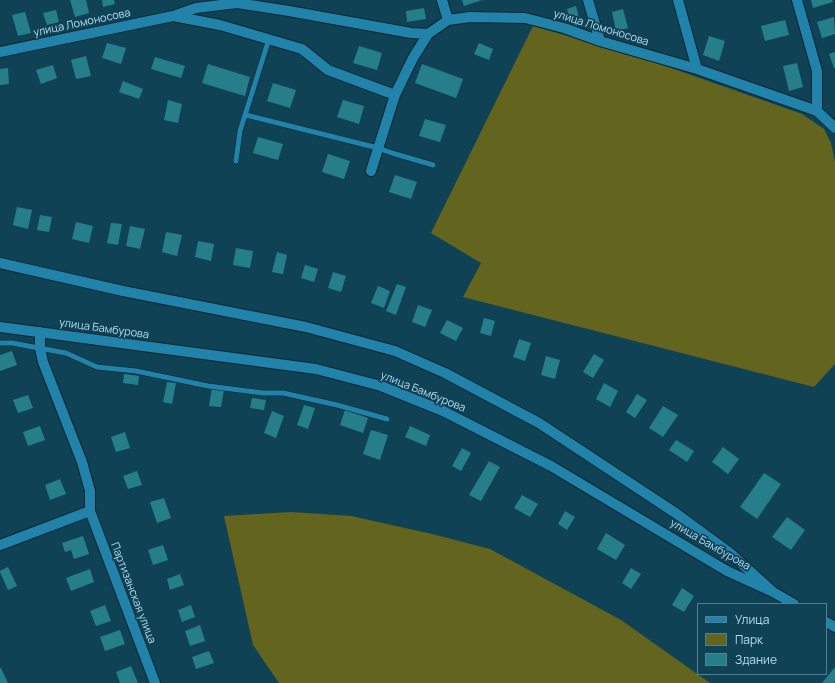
<!DOCTYPE html>
<meta charset="utf-8">
<style>
body{margin:0}
#map{position:relative;width:835px;height:683px;overflow:hidden;background:#104256;font-family:Manrope,sans-serif}
canvas{display:block}
.legend{position:absolute;left:697px;top:603px;width:130px;height:72px;box-sizing:border-box;background:#104256;border:1px solid #517f94;margin:0;padding:5px 7px;list-style:none;font-size:12px;color:#b2dbf0}
.legend li{display:flex;align-items:center;gap:8px;height:20px}
.legend b{width:20px;border:1px solid #517f94}
</style>
<div id="map">
<canvas width="835" height="683"></canvas>
<ul class="legend">
<li><b style="height:5px;background:#2183a9"></b>Улица</li>
<li><b style="height:11px;background:#63641e"></b>Парк</li>
<li><b style="height:11px;background:#267e8b"></b>Здание</li>
</ul>
</div>
<script>
const c = document.querySelector('canvas').getContext('2d');
c.lineJoin = 'round';
function fill(path, color) { c.fillStyle = color; c.fill(path, 'evenodd'); }
function stroke(path, color, width, dash) { c.strokeStyle = color; c.lineWidth = width; c.lineCap = dash ? 'butt' : 'round'; c.setLineDash(dash || []); c.stroke(path); }
function drawText(font, color, halo, rows, align = 'center') {
  c.font = font + ' Manrope,sans-serif'; c.lineWidth = 3.5; c.setLineDash([]); c.textBaseline = 'middle'; c.strokeStyle = halo; c.fillStyle = color; for (const [text, x, y, turn = 0] of rows) {
    c.save(); c.translate(x, y); c.rotate((+turn || 0) * Math.PI / 180); c.textAlign = isNaN(turn) ? turn : align; if (halo) c.strokeText(text, 0, 0); c.fillText(text, 0, 0); c.restore();
  }
}
const green = new Path2D(`
 M 533,26 L 637,56 L 802,114 L 824,129 L 831,143 L 835,162 L 835,364 L 814,387 L 463,297 L 481,263 L 431,233 Z
 M 291,512 L 351,516 L 432,534 L 490,549 L 621,620 L 710,683 L 279,683 L 253,645 L 224,516 Z`);
const building = new Path2D(`
 M 70,0 L 86,0 L 89,13 L 75,17 Z
 M 102,0 L 114,0 L 115,4 L 103,7 Z
 M 462,0 L 482,0 L 464,6 Z
 M 811,0 L 832,0 L 833,2 L 813,8 Z
 M 576,6 L 580,22 L 571,24 L 567,9 Z
 M 424,8 L 426,19 L 407,22 L 406,11 Z
 M 623,9 L 628,28 L 616,31 L 612,12 Z
 M 56,10 L 59,22 L 47,25 L 43,13 Z
 M 25,12 L 31,33 L 18,36 L 12,15 Z
 M 834,17 L 835,34 L 822,38 L 817,22 Z
 M 785,20 L 789,35 L 765,41 L 761,26 Z
 M 709,36 L 725,41 L 719,61 L 703,55 Z
 M 107,43 L 126,48 L 121,64 L 102,58 Z
 M 479,43 L 493,49 L 489,60 L 474,54 Z
 M 359,46 L 382,53 L 377,70 L 353,63 Z
 M 835,52 L 835,68 L 834,68 L 829,54 Z
 M 86,56 L 91,76 L 76,79 L 71,60 Z
 M 155,57 L 185,66 L 181,78 L 151,69 Z
 M 797,63 L 803,87 L 789,91 L 783,66 Z
 M 208,64 L 250,77 L 245,96 L 202,83 Z
 M 422,64 L 463,79 L 456,98 L 415,83 Z
 M 53,65 L 57,78 L 41,84 L 36,70 Z
 M 8,68 L 9,84 L 0,85 L 0,69 Z
 M 123,81 L 143,89 L 139,99 L 119,92 Z
 M 273,83 L 296,90 L 290,108 L 267,101 Z
 M 168,100 L 182,104 L 178,123 L 164,120 Z
 M 343,100 L 364,106 L 359,124 L 337,117 Z
 M 425,119 L 446,125 L 440,142 L 419,136 Z
 M 258,137 L 283,144 L 278,160 L 253,153 Z
 M 328,154 L 350,161 L 344,179 L 322,172 Z
 M 395,175 L 417,182 L 411,199 L 389,192 Z
 M 17,207 L 32,210 L 28,229 L 13,225 Z
 M 40,215 L 52,217 L 49,232 L 37,230 Z
 M 76,222 L 93,226 L 89,243 L 72,239 Z
 M 111,223 L 122,224 L 118,245 L 107,243 Z
 M 130,226 L 145,229 L 140,249 L 126,246 Z
 M 166,232 L 182,235 L 177,256 L 162,252 Z
 M 198,241 L 214,244 L 211,261 L 195,257 Z
 M 236,248 L 253,251 L 250,268 L 233,265 Z
 M 277,252 L 287,255 L 283,274 L 272,272 Z
 M 305,265 L 318,269 L 314,282 L 301,278 Z
 M 333,272 L 346,276 L 341,292 L 328,288 Z
 M 397,284 L 406,287 L 396,315 L 386,311 Z
 M 378,286 L 390,291 L 384,308 L 371,303 Z
 M 418,305 L 432,310 L 425,327 L 412,322 Z
 M 484,318 L 495,321 L 491,336 L 480,333 Z
 M 447,320 L 463,328 L 456,341 L 440,333 Z
 M 519,339 L 531,343 L 525,361 L 513,357 Z
 M 12,351 L 17,365 L 0,371 L 0,355 Z
 M 594,354 L 604,360 L 593,378 L 583,372 Z
 M 546,356 L 560,360 L 555,379 L 541,375 Z
 M 124,374 L 139,376 L 138,385 L 123,383 Z
 M 167,382 L 176,383 L 172,404 L 163,402 Z
 M 604,383 L 618,391 L 610,407 L 596,399 Z
 M 212,388 L 224,390 L 221,407 L 209,406 Z
 M 637,394 L 647,400 L 635,418 L 626,412 Z
 M 28,395 L 33,408 L 18,413 L 13,400 Z
 M 252,398 L 266,400 L 264,410 L 250,408 Z
 M 304,405 L 315,408 L 308,429 L 297,425 Z
 M 663,406 L 678,415 L 663,437 L 649,428 Z
 M 345,410 L 368,418 L 363,433 L 340,425 Z
 M 272,411 L 284,416 L 276,438 L 264,433 Z
 M 40,426 L 45,440 L 28,446 L 23,432 Z
 M 410,426 L 430,435 L 426,446 L 405,437 Z
 M 371,430 L 388,435 L 380,460 L 363,454 Z
 M 125,432 L 130,448 L 116,452 L 111,437 Z
 M 676,440 L 694,451 L 687,462 L 669,450 Z
 M 723,447 L 739,459 L 728,474 L 712,462 Z
 M 462,448 L 471,453 L 461,471 L 452,466 Z
 M 489,461 L 500,467 L 481,501 L 469,495 Z
 M 137,471 L 142,485 L 128,489 L 123,476 Z
 M 764,473 L 781,484 L 757,519 L 740,507 Z
 M 60,479 L 66,494 L 50,500 L 45,485 Z
 M 522,495 L 538,504 L 530,517 L 514,508 Z
 M 164,498 L 171,518 L 157,523 L 150,502 Z
 M 565,511 L 575,517 L 567,530 L 558,524 Z
 M 787,517 L 805,530 L 791,550 L 772,537 Z
 M 606,533 L 625,545 L 616,560 L 597,549 Z
 M 83,536 L 89,554 L 74,559 L 71,550 L 65,552 L 62,543 Z
 M 163,545 L 168,560 L 153,565 L 148,550 Z
 M 8,567 L 17,586 L 8,590 L 0,572 L 0,571 Z
 M 631,568 L 641,574 L 631,589 L 622,583 Z
 M 90,569 L 94,582 L 71,591 L 66,578 Z
 M 180,574 L 184,585 L 170,590 L 167,579 Z
 M 682,588 L 694,596 L 684,612 L 672,605 Z
 M 105,605 L 111,621 L 96,626 L 90,611 Z
 M 191,605 L 195,617 L 182,622 L 178,610 Z
 M 200,625 L 205,641 L 190,646 L 185,631 Z
 M 120,630 L 125,644 L 105,651 L 100,637 Z
 M 209,651 L 214,663 L 196,669 L 192,657 Z
 M 131,666 L 138,683 L 120,683 L 116,672 Z
 M 835,667 L 835,681 L 834,683 L 822,683 Z
 M 0,668 L 1,668 L 8,683 L 0,683 Z`);
const lane = new Path2D(`
 M 246,115 L 378,148 L 392,153 L 433,165
 M 236,161 L 240,131 L 269,39
 M 0,343 L 12,343 L 66,353 L 97,367 L 136,371 L 208,386 L 263,393 L 283,393 L 337,405 L 387,419`);
const street = new Path2D(`
 M 442,0 L 448,20
 M 588,0 L 600,41
 M 678,0 L 697,69
 M 797,0 L 817,71 L 817,111
 M 173,16 L 196,8 L 237,3 L 289,11 L 411,33 L 428,34
 M 0,52 L 173,16 L 220,25 L 302,49 L 328,70 L 395,95
 M 371,171 L 395,95 L 413,58 L 428,34 L 448,20 L 470,17 L 525,18 L 564,28 L 600,41 L 697,69 L 817,111 L 835,128
 M 0,263 L 123,291 L 306,327 L 395,351 L 445,373 L 539,423 L 677,514 L 730,553 L 773,592
 M 0,327 L 316,369 L 381,386 L 443,411 L 551,466 L 727,571 L 773,592 L 794,604
 M 40,332 L 40,348 L 43,362 L 82,462 L 90,491 L 90,511 L 155,683
 M 0,545 L 90,511
 M 826,622 L 835,627`);
const streetNames = [
 ["улица Ломоносова",82,23,-12],
 ["улица Ломоносова",601,28,17],
 ["улица Бамбурова",104,329,8],
 ["улица Бамбурова",423,392,22],
 ["улица Бамбурова",710,545,30],
 ["Партизанская улица",133,593,69]
];
fill(green, '#63641e');
fill(building, '#267e8b');
stroke(lane, '#0a2733', 6);
stroke(street, '#0a2733', 12);
stroke(lane, '#2183a9', 5);
stroke(street, '#2183a9', 10);
drawText('11px', '#b2dbf0', '#104256', streetNames);
</script>
